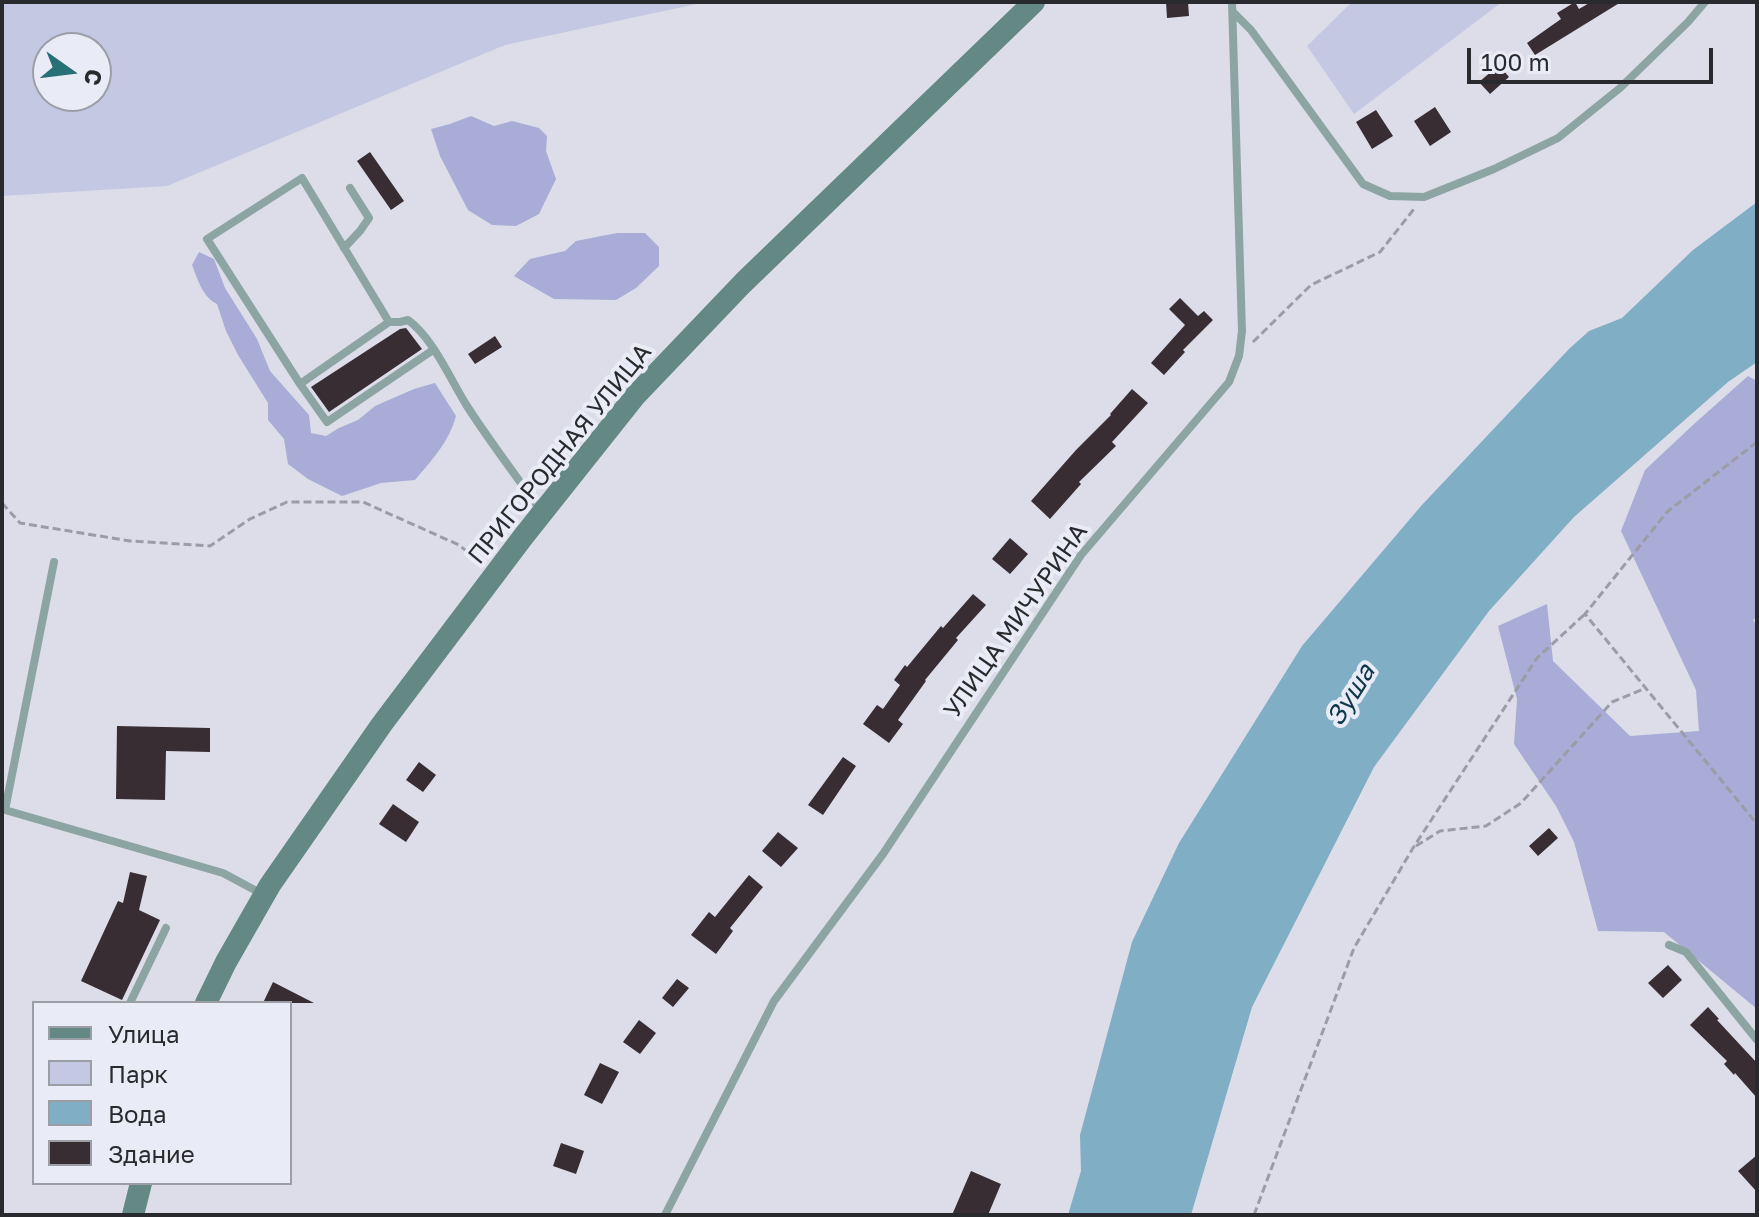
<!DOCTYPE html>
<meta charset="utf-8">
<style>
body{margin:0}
#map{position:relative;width:1759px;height:1217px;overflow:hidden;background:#dcdde9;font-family:"Golos Text",sans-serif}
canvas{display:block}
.frame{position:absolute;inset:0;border:4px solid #292a2e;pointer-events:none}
.legend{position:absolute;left:32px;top:1001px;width:260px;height:184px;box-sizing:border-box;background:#e9ebf6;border:2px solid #9c9ea6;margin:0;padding:10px 14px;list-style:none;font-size:24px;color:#292a2e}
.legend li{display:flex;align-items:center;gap:16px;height:40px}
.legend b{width:40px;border:2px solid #9c9ea6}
.north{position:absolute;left:32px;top:32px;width:80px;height:80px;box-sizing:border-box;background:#e9ebf6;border:2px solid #9c9ea6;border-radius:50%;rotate:104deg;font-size:22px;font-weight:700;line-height:32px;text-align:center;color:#292a2e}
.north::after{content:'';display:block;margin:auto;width:28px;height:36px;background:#267076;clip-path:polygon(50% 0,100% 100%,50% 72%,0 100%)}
.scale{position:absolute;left:1467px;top:48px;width:246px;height:36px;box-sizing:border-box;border:4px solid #292a2e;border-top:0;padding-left:10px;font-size:24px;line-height:28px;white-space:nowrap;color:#292a2e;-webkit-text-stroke:6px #e9ebf6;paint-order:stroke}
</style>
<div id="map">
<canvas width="1759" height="1217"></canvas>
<div class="frame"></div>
<ul class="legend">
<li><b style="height:10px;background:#648984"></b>Улица</li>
<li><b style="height:22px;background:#c5c8e3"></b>Парк</li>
<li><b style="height:22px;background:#7faec5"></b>Вода</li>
<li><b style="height:22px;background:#372d32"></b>Здание</li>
</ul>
<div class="north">С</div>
<div class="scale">100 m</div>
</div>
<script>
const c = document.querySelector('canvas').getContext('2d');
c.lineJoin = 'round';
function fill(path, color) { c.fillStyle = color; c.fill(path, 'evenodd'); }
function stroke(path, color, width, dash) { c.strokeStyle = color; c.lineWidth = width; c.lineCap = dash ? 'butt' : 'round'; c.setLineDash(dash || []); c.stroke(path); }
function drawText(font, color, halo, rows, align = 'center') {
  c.font = font + ' "Golos Text",sans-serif'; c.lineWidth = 8; c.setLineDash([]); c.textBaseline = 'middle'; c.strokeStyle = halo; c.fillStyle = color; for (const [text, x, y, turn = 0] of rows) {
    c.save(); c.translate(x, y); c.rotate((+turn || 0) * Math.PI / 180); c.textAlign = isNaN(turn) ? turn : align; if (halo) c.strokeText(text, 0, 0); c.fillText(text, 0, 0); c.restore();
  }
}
const green = new Path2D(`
 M 2,2 L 706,2 L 505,45 L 167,186 L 2,196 ZM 48,48 L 96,48 L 96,96 L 48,96 Z
 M 1352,2 L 1502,2 L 1354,114 L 1307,46 Z`);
const forest = new Path2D(`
 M 471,116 L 494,126 L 512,121 L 539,128 L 547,136 L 546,151 L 556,179 L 539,214 L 516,226 L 492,225 L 468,210 L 440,156 L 431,129 L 450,124 Z
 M 617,233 L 645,233 L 659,247 L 659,266 L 636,288 L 616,300 L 554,299 L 514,276 L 530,259 L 565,251 L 576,241 Z
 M 199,252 L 214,259 L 225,288 L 257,339 L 270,371 L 309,415 L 311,433 L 326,436 L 339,428 L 358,420 L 375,406 L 414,389 L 435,383 L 456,416 C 449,442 432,460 415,480 L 381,483 L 342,496 L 308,479 L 288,464 L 284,439 L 268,420 L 268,403 L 238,355 L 226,331 L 217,304 C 202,296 198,280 192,265 Z
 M 1748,376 L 1757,381 L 1757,617 L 1753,620 L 1757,625 L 1757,1009 L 1664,932 L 1598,931 L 1574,842 L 1556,806 L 1514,744 L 1517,699 L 1498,626 L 1547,604 L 1553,661 L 1630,736 L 1699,731 L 1696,690 L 1621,531 L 1645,470 L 1694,424 Z`);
const water = new Path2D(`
 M 1757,202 L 1757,362 L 1728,382 L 1574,517 L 1489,611 L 1374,767 L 1252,1007 L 1191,1215 L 1068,1215 L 1081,1171 L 1080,1135 L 1132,942 L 1179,843 L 1302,646 L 1421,506 L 1569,349 L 1589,331 L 1622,318 L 1693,250 Z`);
const building = new Path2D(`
 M 1166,2 L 1188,2 L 1189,16 L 1167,18 Z
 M 1575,2 L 1579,9 L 1591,2 L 1621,2 L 1535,55 L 1527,43 L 1561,19 L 1557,13 Z
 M 1499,65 L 1509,77 L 1490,94 L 1479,82 Z
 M 1435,107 L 1451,132 L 1430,146 L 1414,121 Z
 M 1376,110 L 1393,136 L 1372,149 L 1356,122 Z
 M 370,152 L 404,201 L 391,210 L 357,161 Z
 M 1180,298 L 1198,316 L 1204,311 L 1213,320 L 1183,350 L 1185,352 L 1164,375 L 1151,363 L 1185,325 L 1169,309 Z
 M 406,328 L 422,349 L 329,412 L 311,387 L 400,329 Z
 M 495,336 L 502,347 L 475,364 L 468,354 Z
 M 1132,389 L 1148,403 L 1112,442 L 1116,446 L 1079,482 L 1081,484 L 1050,519 L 1031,501 L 1076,450 L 1111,415 L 1110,414 Z
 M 1010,538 L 1028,554 L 1010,574 L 992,559 Z
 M 973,594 L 986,605 L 956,638 L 958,640 L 925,680 L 926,681 L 898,720 L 903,724 L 889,743 L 863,724 L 877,705 L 883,709 L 900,685 L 894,680 L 905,665 L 907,667 L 941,626 L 943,628 Z
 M 117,726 L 210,728 L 210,752 L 166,751 L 165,800 L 116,799 Z
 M 843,757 L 856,766 L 823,815 L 808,805 Z
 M 419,762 L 436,775 L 423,792 L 406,780 Z
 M 393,804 L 419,822 L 406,842 L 379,824 Z
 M 1549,828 L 1558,838 L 1538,856 L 1529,846 Z
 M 778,832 L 798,848 L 781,867 L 762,851 Z
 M 130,872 L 147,876 L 139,910 L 160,920 L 122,1000 L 81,981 L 118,901 L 123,903 Z
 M 749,875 L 763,887 L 730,928 L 733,931 L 716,954 L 691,935 L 709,912 L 715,917 Z
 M 1668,965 L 1682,980 L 1663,998 L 1648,983 Z
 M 677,979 L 689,988 L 673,1007 L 662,998 Z
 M 273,982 L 314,1003 L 263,1003 Z
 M 1708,1007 L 1719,1019 L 1717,1020 L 1757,1063 L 1757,1098 L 1735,1073 L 1734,1075 L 1724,1064 L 1727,1061 L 1690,1025 Z
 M 639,1020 L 656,1033 L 640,1054 L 623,1042 Z
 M 600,1063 L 619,1072 L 602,1104 L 584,1095 Z
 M 561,1143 L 584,1151 L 576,1174 L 553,1166 Z
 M 1757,1155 L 1757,1192 L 1738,1171 Z
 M 971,1171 L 1001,1184 L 988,1215 L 952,1215 Z`);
const path = new Path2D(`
 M 1253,342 L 1311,285 L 1380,252 L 1414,209
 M 1757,442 L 1667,512 L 1585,614 L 1757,824
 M 2,503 L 20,523 L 130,541 L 210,546 L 250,519 L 287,502 L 363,502 L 459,545 L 480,562
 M 1416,846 L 1440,831 L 1486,826 L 1521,803 L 1612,702 L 1646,688
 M 1254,1215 L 1354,948 L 1413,848 L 1537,658 L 1585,614`);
const lane = new Path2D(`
 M 1233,12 L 1251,30 L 1363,184 L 1390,196 L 1424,197 L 1494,169 L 1558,138 L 1620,88 L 1688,22 L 1705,2
 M 344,248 L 360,231 L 369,218 L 350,188
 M 389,322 L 300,384 L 207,239 L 302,178 L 389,322 L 400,322 L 408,320 C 433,338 450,379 467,406 C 490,442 517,477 542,512
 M 300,384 L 327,422 L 433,350
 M 54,562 L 5,810 L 223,873 L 264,895
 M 1669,945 L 1686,952 L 1757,1040
 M 130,1003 L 166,928
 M 665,1215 L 774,1001 L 883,854 L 1081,555 L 1229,382 L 1239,356 L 1242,331 L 1232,2`);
const secondary = new Path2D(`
 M 206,1003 L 226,962 L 270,885 L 382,724 L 523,537 L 635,396 L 743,283 L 1034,2
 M 133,1215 L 141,1183`);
const streetNames = [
 ["ПРИГОРОДНАЯ УЛИЦА",560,454,-51],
 ["УЛИЦА МИЧУРИНА",1016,621,-55]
];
const waterNames = [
 ["Зуша",1351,695,-58]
];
fill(green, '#c5c8e3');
fill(forest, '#a8acd6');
fill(water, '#7faec5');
fill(building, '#372d32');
stroke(path, '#9b9ca5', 3, [8, 4]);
stroke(lane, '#8da5a2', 8);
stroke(secondary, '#648984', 22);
drawText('24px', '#292a2e', '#e9ebf6', streetNames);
drawText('italic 26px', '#0f394a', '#e9ebf6', waterNames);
</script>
